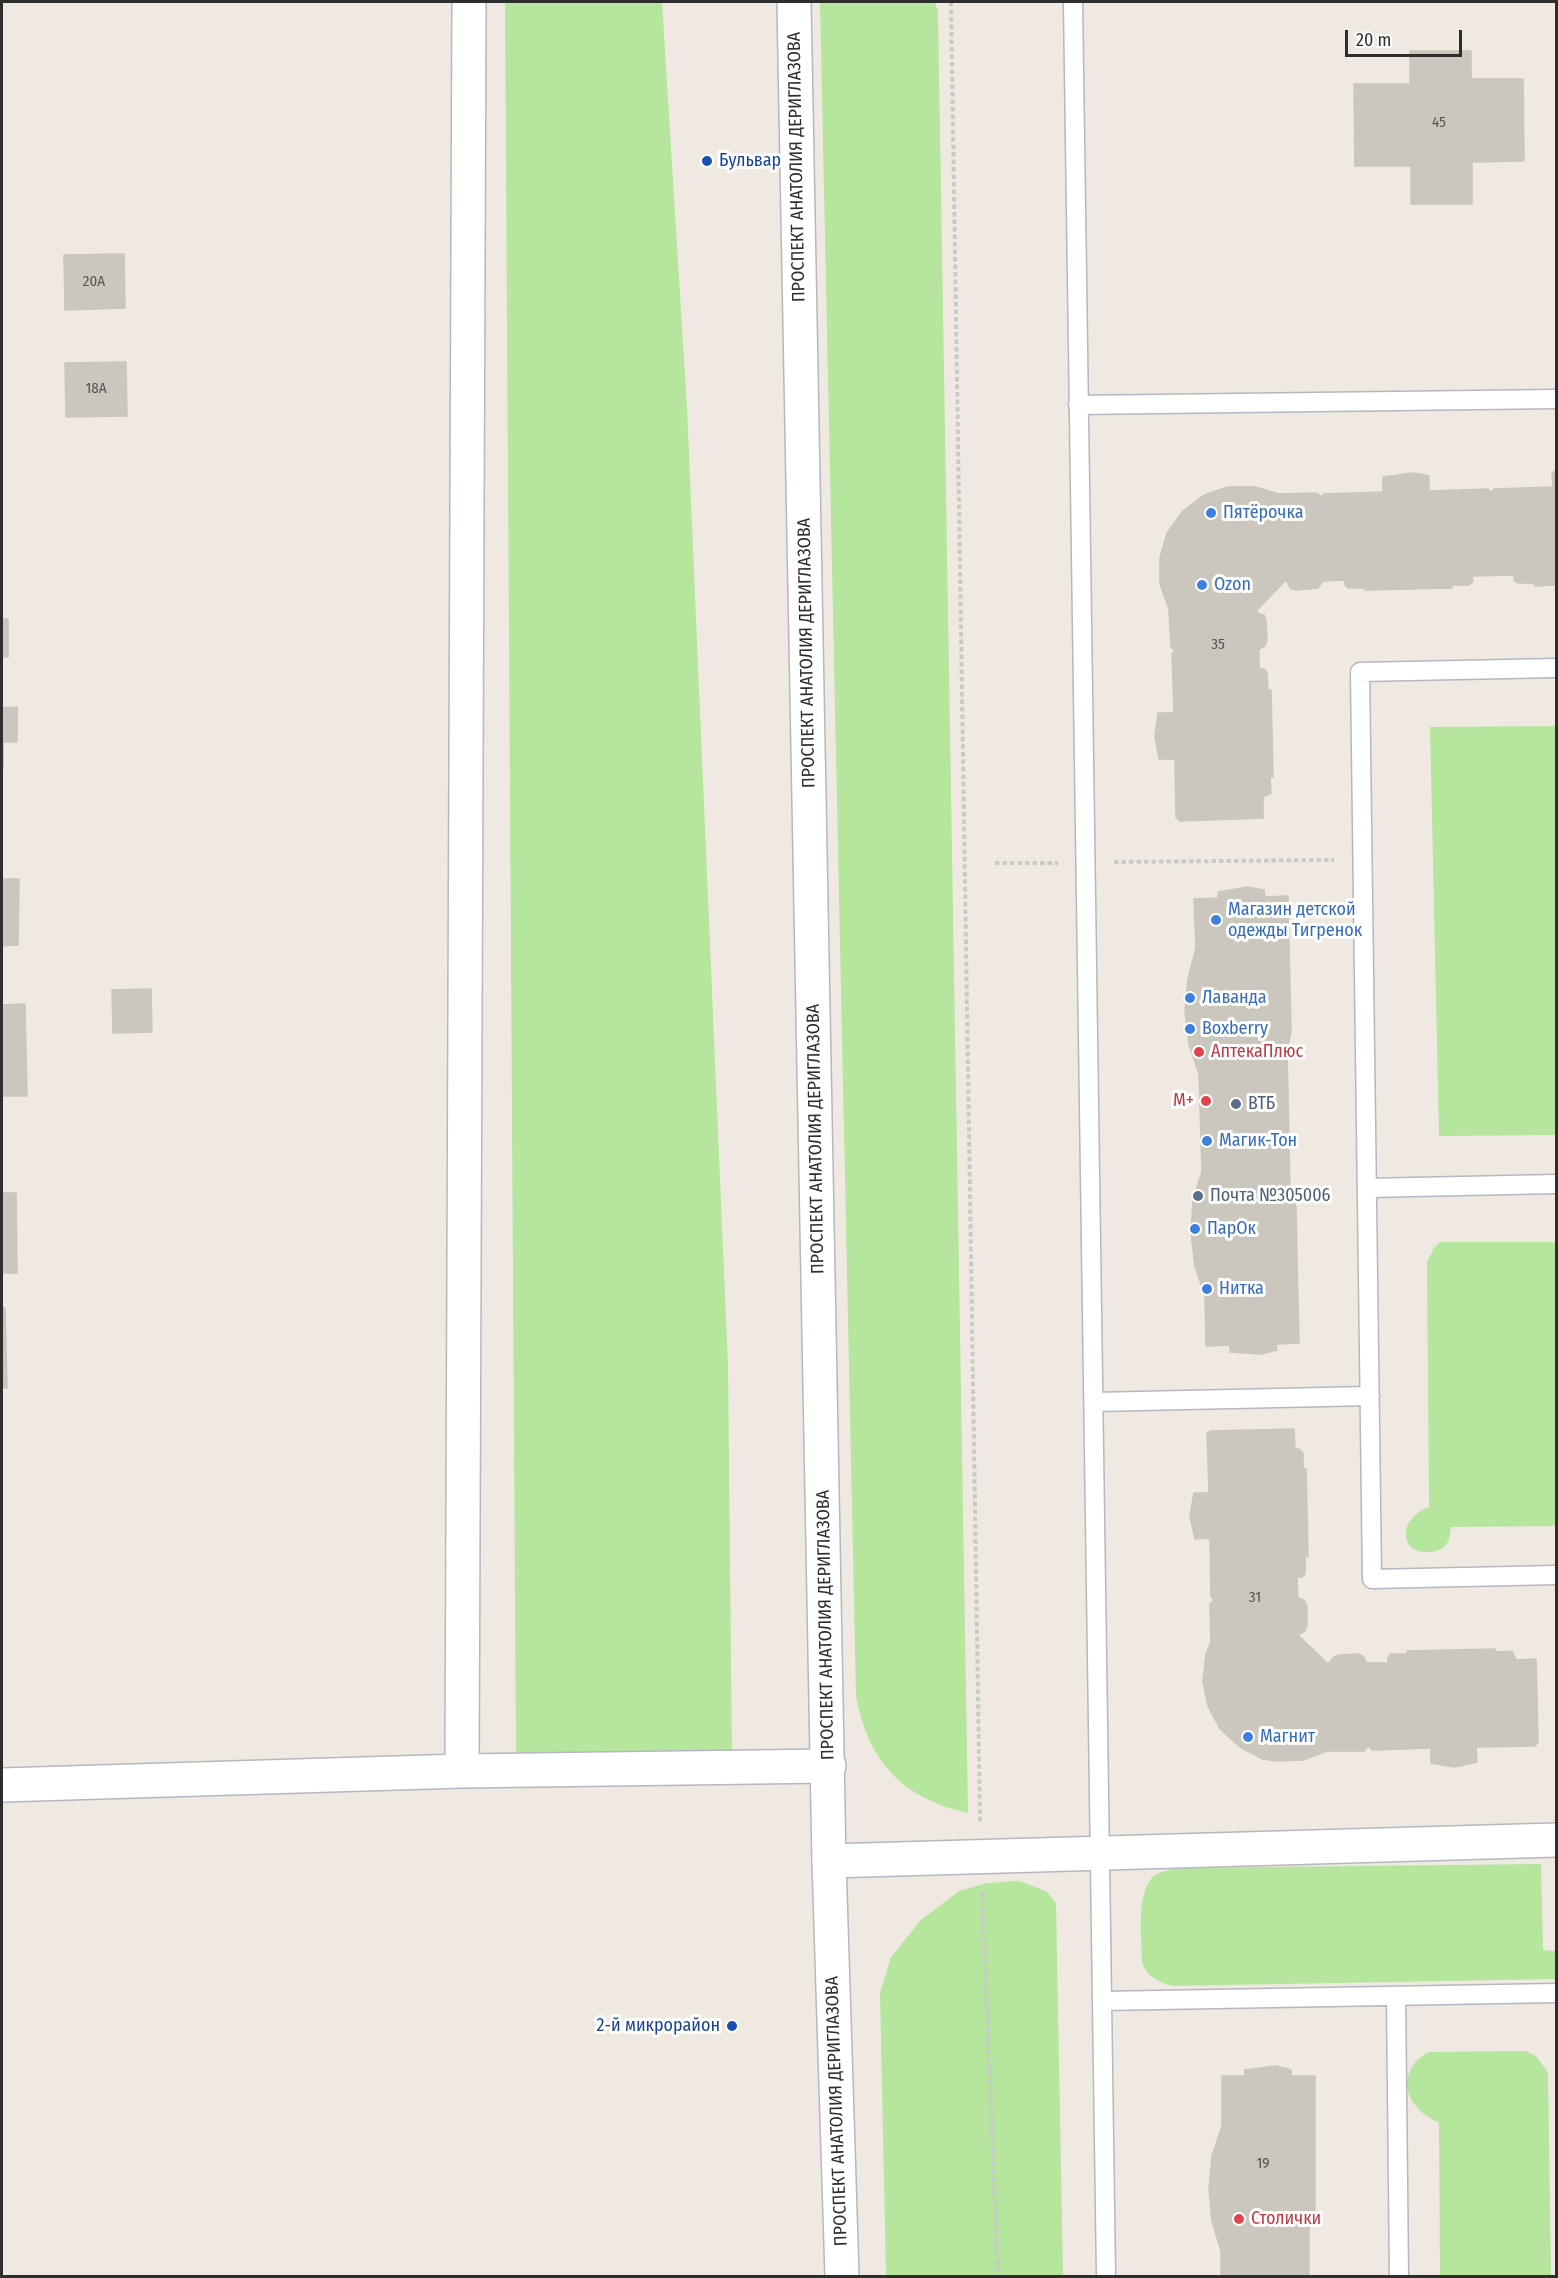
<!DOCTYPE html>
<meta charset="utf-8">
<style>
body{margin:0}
#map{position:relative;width:1558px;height:2278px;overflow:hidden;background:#efe9e1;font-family:"Fira Sans Condensed",sans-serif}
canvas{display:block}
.frame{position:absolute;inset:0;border:3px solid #2e2e2e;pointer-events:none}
.scale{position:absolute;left:1345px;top:30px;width:117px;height:27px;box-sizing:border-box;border:3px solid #2e2e2e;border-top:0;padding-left:8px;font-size:18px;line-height:21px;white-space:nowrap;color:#2e2e2e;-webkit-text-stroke:4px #fff;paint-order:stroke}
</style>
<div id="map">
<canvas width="1558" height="2278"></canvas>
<div class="frame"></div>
<div class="scale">20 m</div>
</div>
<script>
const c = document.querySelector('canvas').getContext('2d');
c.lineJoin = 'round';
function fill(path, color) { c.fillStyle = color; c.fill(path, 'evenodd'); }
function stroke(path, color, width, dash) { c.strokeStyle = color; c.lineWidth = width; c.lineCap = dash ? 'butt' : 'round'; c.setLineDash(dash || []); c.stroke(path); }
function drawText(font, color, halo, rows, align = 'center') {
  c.font = font + ' "Fira Sans Condensed",sans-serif'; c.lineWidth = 6; c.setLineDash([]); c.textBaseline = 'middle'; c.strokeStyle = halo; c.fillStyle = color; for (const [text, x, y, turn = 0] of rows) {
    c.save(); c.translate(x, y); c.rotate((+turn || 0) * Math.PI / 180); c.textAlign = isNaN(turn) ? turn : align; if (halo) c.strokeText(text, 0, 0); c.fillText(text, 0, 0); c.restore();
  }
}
const green = new Path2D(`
 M 505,2 L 662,2 L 687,408 L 728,1365 L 732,1755 L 516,1756 Z
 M 820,2 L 935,2 L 938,11 L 968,1813 C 903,1799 868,1762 856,1696 Z
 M 1556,726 L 1556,1135 L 1439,1136 L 1430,727 Z
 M 1440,1242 L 1556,1242 L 1556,1526 L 1451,1527 C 1450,1533 1450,1539 1446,1545 C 1438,1554 1415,1556 1408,1543 C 1400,1526 1416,1511 1429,1507 L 1427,1262 L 1434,1248 Z
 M 1541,1864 L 1543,1950 L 1556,1951 L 1556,1979 L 1172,1986 C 1158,1982 1146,1976 1142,1962 C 1142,1939 1135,1892 1154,1876 C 1160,1871 1169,1870 1176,1868 Z
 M 1019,1881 L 1046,1891 L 1056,1903 L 1063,2276 L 886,2276 L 880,1993 L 891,1957 L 921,1920 L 959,1891 L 987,1883 Z
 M 1526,2051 L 1537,2057 L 1548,2073 L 1551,2276 L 1440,2276 L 1439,2123 C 1430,2118 1422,2114 1416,2106 C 1399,2087 1408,2062 1429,2052 Z`);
const building = new Path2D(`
 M 1410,51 L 1471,51 L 1471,79 L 1523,79 L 1524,161 L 1472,162 L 1472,204 L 1411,204 L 1411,166 L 1355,166 L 1354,84 L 1410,84 Z
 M 124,254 L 125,308 L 65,310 L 64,255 Z
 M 126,362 L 127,416 L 66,417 L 65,363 Z
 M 1556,471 L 1556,585 L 1535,586 L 1535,583 L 1518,583 L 1514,580 L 1514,575 L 1472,576 L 1473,581 L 1469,585 L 1452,585 L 1452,588 L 1365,590 L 1365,588 L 1348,588 L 1345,585 L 1345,580 L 1323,581 L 1318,588 L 1296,590 L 1290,588 L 1287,581 L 1285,581 L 1257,610 L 1257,613 L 1264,615 L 1266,621 L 1267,640 L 1265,646 L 1259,649 L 1259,669 L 1264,669 L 1267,673 L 1268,690 L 1271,690 L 1273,777 L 1270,777 L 1271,793 L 1263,797 L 1263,818 L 1180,821 L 1176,817 L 1175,759 L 1159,759 L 1155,736 L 1158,713 L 1174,713 L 1172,654 L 1175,651 L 1171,647 L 1169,609 L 1160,584 L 1160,558 L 1167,533 L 1183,511 L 1204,495 L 1228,487 L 1255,487 L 1279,494 L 1317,493 L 1321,497 L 1324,494 L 1383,492 L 1383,477 L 1413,473 L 1429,476 L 1429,491 L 1488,489 L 1491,493 L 1494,489 L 1553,487 L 1552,473 Z
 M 2,619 L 8,619 L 8,657 L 2,657 Z
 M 17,707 L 17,742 L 3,742 L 3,769 L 2,769 L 2,708 Z
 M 2,879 L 19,879 L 18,945 L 2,946 Z
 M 1248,887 L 1264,890 L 1265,897 L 1288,896 L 1291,1032 L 1287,1049 L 1290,1191 L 1296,1207 L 1297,1259 L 1299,1343 L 1276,1344 L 1277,1350 L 1261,1354 L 1230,1352 L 1230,1345 L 1206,1346 L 1205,1296 L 1195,1266 L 1191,1233 L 1193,1201 L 1202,1171 L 1199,1074 L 1189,1044 L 1185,1011 L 1188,979 L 1196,948 L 1194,899 L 1218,898 L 1218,892 Z
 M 151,989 L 152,1032 L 113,1033 L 112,990 Z
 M 25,1004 L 27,1096 L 2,1096 L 2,1005 Z
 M 2,1193 L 16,1193 L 17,1273 L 2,1273 Z
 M 2,1308 L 5,1308 L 7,1388 L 2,1388 Z
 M 1294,1429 L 1295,1449 L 1299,1449 L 1303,1453 L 1303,1469 L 1306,1469 L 1308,1557 L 1305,1557 L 1305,1574 L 1302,1577 L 1297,1577 L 1298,1598 L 1304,1600 L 1307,1606 L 1307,1625 L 1305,1631 L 1299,1634 L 1299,1636 L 1328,1664 L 1333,1658 L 1339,1655 L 1358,1654 L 1364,1657 L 1366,1663 L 1388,1663 L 1388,1658 L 1390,1654 L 1407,1654 L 1407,1651 L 1495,1649 L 1495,1652 L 1512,1651 L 1516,1660 L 1536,1659 L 1538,1742 L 1535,1746 L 1476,1747 L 1477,1762 L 1454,1767 L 1431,1763 L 1431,1748 L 1372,1750 L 1368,1746 L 1364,1751 L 1327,1751 L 1303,1760 L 1277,1761 L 1263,1759 L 1240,1747 L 1220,1729 L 1208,1706 L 1203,1681 L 1206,1654 L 1211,1642 L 1210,1604 L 1214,1600 L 1211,1597 L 1210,1538 L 1195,1539 L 1190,1516 L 1194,1493 L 1209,1493 L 1207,1434 L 1210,1431 Z
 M 1276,2066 L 1291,2070 L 1291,2076 L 1315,2076 L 1315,2212 L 1309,2229 L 1309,2276 L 1221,2276 L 1221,2251 L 1212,2221 L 1209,2189 L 1212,2156 L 1222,2126 L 1222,2076 L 1245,2076 L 1245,2070 Z`);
const path = new Path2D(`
 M 951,2 L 980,1822
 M 1114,862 L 1334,860
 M 995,863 L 1058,863
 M 982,1892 L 998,2276`);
const lane = new Path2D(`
 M 1073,2 L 1106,2276
 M 1078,405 L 1556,399
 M 1556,668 L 1360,672 L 1372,1579 L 1556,1575
 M 1367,1188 L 1556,1184
 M 1094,1402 L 1370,1396
 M 1396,1996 L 1399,2276
 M 1102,2001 L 1556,1993`);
const street = new Path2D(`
 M 462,1771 L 469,2
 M 2,1785 L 462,1771 L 829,1766
 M 829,1861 L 1556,1840`);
const secondary = new Path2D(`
 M 794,2 L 829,1861 L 842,2276`);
const markers = [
 [707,161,6,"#1a4fb4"],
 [1211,513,6,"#3f7fe0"],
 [1202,585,6,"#3f7fe0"],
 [1216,920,6,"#3f7fe0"],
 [1190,998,6,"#3f7fe0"],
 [1190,1029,6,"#3f7fe0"],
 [1199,1052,6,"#e0444e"],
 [1206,1101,6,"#e0444e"],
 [1236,1104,6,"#5c6f8a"],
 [1207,1141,6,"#3f7fe0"],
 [1198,1196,6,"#5c6f8a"],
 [1195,1229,6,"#3f7fe0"],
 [1207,1289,6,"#3f7fe0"],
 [1248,1737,6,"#3f7fe0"],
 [732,2026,6,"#1a4fb4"],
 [1239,2219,6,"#e0444e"]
];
const numberNames = [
 ["45",1439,123],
 ["20А",94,282],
 ["18А",96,389],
 ["35",1218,645],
 ["31",1255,1598],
 ["19",1263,2164]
];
const transitNames = [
 ["Бульвар",719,161],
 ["2-й микрорайон",720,2026,"right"]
];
const streetNames = [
 ["ПРОСПЕКТ АНАТОЛИЯ ДЕРИГЛАЗОВА",797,167,-91],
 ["ПРОСПЕКТ АНАТОЛИЯ ДЕРИГЛАЗОВА",807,653,-91],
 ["ПРОСПЕКТ АНАТОЛИЯ ДЕРИГЛАЗОВА",816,1139,-91],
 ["ПРОСПЕКТ АНАТОЛИЯ ДЕРИГЛАЗОВА",826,1625,-91],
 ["ПРОСПЕКТ АНАТОЛИЯ ДЕРИГЛАЗОВА",837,2111,-92]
];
const shopNames = [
 ["Пятёрочка",1223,513],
 ["Ozon",1214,585],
 ["Магазин детской",1228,910],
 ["одежды Тигренок",1228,931],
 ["Лаванда",1202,998],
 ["Boxberry",1202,1029],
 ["Магик-Тон",1219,1141],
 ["ПарОк",1207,1229],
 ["Нитка",1219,1289],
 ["Магнит",1260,1737]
];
const healthNames = [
 ["АптекаПлюс",1211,1052],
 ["М+",1194,1101,"right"],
 ["Столички",1251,2219]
];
const serviceNames = [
 ["ВТБ",1248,1104],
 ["Почта №305006",1210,1196]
];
fill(green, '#b6e59e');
fill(building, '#cbc7bf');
stroke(building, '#cbc5ba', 1.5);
stroke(lane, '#b4b7c1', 21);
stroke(street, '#b4b7c1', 36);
stroke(secondary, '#b4b7c1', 36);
stroke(path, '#c9c9c9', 4, [4.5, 3]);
stroke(lane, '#fff', 18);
stroke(street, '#fff', 33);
stroke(secondary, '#fff', 33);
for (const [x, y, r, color] of markers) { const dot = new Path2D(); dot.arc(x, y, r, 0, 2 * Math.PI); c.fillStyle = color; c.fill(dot); stroke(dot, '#fff', 2); }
drawText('15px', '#555452', null, numberNames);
drawText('18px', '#164399', '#fff', transitNames, 'left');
drawText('18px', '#2e2e2e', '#fff', streetNames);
drawText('18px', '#366cbe', '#fff', shopNames, 'left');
drawText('18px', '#be3a42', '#fff', healthNames, 'left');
drawText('18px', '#4e5e75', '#fff', serviceNames, 'left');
</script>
